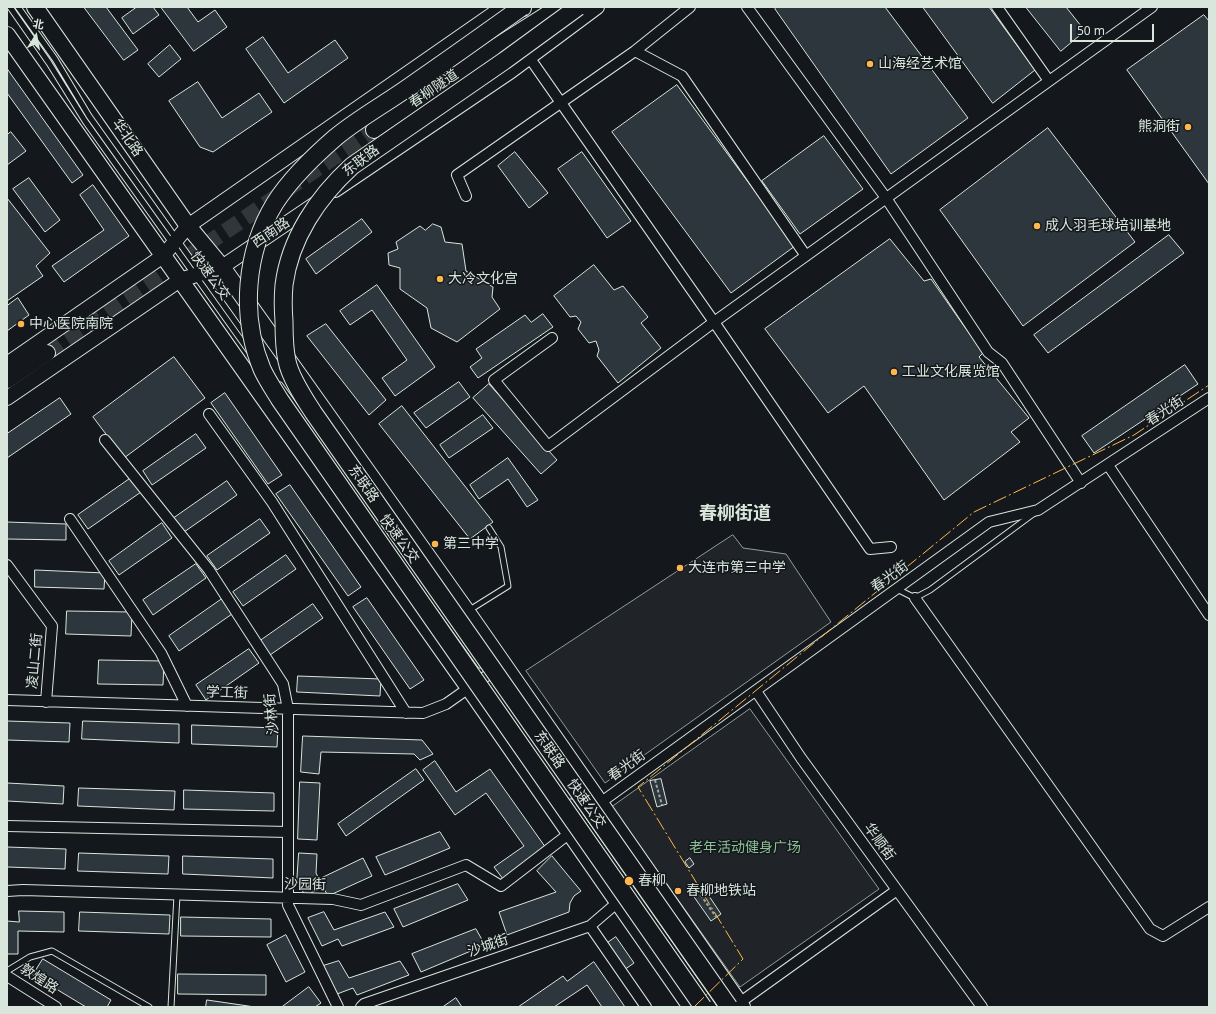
<!DOCTYPE html>
<meta charset="utf-8">
<style>
body{margin:0}
#map{position:relative;width:1216px;height:1014px;overflow:hidden;background:#14181c;font-family:"Noto Sans","Noto Sans SC",sans-serif}
canvas{display:block}
.frame{position:absolute;inset:0;border:8px solid #d8e6dc;pointer-events:none}
.north{position:absolute;left:16px;top:16px;width:40px;height:40px;-webkit-text-stroke:3px #14181c;paint-order:stroke;rotate:11deg;font-size:11px;font-weight:700;line-height:16px;text-align:center;color:#d8e6dc}
.north::after{content:'';display:block;margin:auto;width:14px;height:18px;background:#d8e6dc;clip-path:polygon(50% 0,100% 100%,50% 72%,0 100%)}
.scale{position:absolute;left:1070px;top:24px;width:84px;height:18px;box-sizing:border-box;border:2px solid #d8e6dc;border-top:0;padding-left:5px;font-size:12px;line-height:14px;white-space:nowrap;color:#d8e6dc;-webkit-text-stroke:3px #14181c;paint-order:stroke}
</style>
<div id="map">
<canvas width="1216" height="1014"></canvas>
<div class="frame"></div>
<div class="north">北</div>
<div class="scale">50 m</div>
</div>
<script>
const c = document.querySelector('canvas').getContext('2d');
c.lineJoin = 'round';
function fill(path, color) { c.fillStyle = color; c.fill(path, 'evenodd'); }
function stroke(path, color, width, dash) { c.strokeStyle = color; c.lineWidth = width; c.lineCap = dash ? 'butt' : 'round'; c.setLineDash(dash || []); c.stroke(path); }
function drawText(font, color, halo, rows, align = 'center') {
  c.font = font + ' "Noto Sans","Noto Sans SC",sans-serif'; c.lineWidth = 3; c.setLineDash([]); c.textBaseline = 'middle'; c.strokeStyle = halo; c.fillStyle = color; for (const [text, x, y, turn = 0] of rows) {
    c.save(); c.translate(x, y); c.rotate((+turn || 0) * Math.PI / 180); c.textAlign = isNaN(turn) ? turn : align; if (halo) c.strokeText(text, 0, 0); c.fillText(text, 0, 0); c.restore();
  }
}
const green = new Path2D(`
 M 733,535 L 743,548 L 786,554 L 831,622 L 605,783 L 526,671 Z
 M 750,709 L 879,889 L 740,987 L 612,807 Z`);
const building = new Path2D(`
 M 84,7 L 106,7 L 138,50 L 124,60 Z
 M 137,7 L 153,7 L 159,15 L 133,34 L 122,18 Z
 M 161,7 L 187,7 L 198,22 L 215,10 L 227,27 L 194,51 Z
 M 777,7 L 885,7 L 968,118 L 891,174 L 775,9 Z
 M 923,7 L 989,7 L 1035,70 L 993,103 Z
 M 1026,7 L 1066,7 L 1085,31 L 1061,51 Z
 M 1204,15 L 1209,21 L 1209,184 L 1127,70 Z
 M 263,37 L 288,73 L 335,40 L 348,58 L 284,103 L 246,49 Z
 M 170,45 L 181,59 L 159,77 L 148,64 Z
 M 8,70 L 83,175 L 72,183 L 7,93 L 7,71 Z
 M 198,82 L 222,118 L 259,93 L 272,112 L 213,152 L 200,147 L 169,101 Z
 M 677,85 L 795,246 L 731,293 L 612,132 Z
 M 1048,128 L 1135,242 L 1023,326 L 940,210 Z
 M 11,132 L 26,151 L 7,165 L 7,135 Z
 M 824,136 L 863,189 L 800,234 L 762,181 Z
 M 515,152 L 548,193 L 529,208 L 498,166 Z
 M 582,152 L 631,221 L 607,238 L 558,169 Z
 M 29,178 L 60,220 L 45,232 L 13,189 Z
 M 93,185 L 129,236 L 64,282 L 52,266 L 104,230 L 80,195 Z
 M 7,198 L 50,253 L 36,266 L 43,276 L 7,301 Z
 M 362,219 L 372,232 L 316,274 L 306,259 Z
 M 433,224 L 441,227 L 445,242 L 462,244 L 466,271 L 493,287 L 492,297 L 500,309 L 457,342 L 431,328 L 427,308 L 400,289 L 400,268 L 389,265 L 388,253 L 398,249 L 396,242 L 420,226 L 425,230 Z
 M 1169,235 L 1184,253 L 1048,353 L 1034,335 Z
 M 890,239 L 924,281 L 931,279 L 983,353 L 979,357 L 1029,418 L 1011,432 L 1020,442 L 944,500 L 864,386 L 828,413 L 765,329 Z
 M 594,265 L 614,290 L 623,286 L 648,317 L 641,323 L 661,348 L 618,383 L 597,356 L 599,350 L 596,341 L 589,343 L 578,329 L 581,322 L 576,316 L 570,317 L 554,296 Z
 M 377,285 L 435,367 L 395,396 L 382,378 L 407,360 L 372,310 L 350,325 L 340,311 Z
 M 18,298 L 29,315 L 7,331 L 7,306 Z
 M 543,314 L 553,327 L 478,378 L 470,367 L 482,358 L 476,349 L 525,315 L 531,322 Z
 M 326,324 L 386,400 L 369,415 L 307,336 Z
 M 174,357 L 205,398 L 124,458 L 93,417 Z
 M 1185,365 L 1198,384 L 1094,453 L 1082,436 Z
 M 459,382 L 470,397 L 426,428 L 414,413 Z
 M 489,384 L 557,460 L 541,474 L 473,398 Z
 M 225,393 L 282,475 L 268,484 L 211,403 Z
 M 60,398 L 71,414 L 7,458 L 7,434 Z
 M 402,406 L 493,522 L 470,539 L 379,424 Z
 M 483,415 L 493,428 L 449,458 L 440,445 Z
 M 196,434 L 206,448 L 152,485 L 143,471 Z
 M 508,458 L 538,500 L 527,507 L 508,479 L 479,499 L 470,485 Z
 M 131,478 L 141,492 L 88,529 L 78,515 Z
 M 227,481 L 237,495 L 184,532 L 174,518 Z
 M 290,485 L 361,587 L 348,596 L 276,494 Z
 M 260,519 L 270,533 L 217,570 L 207,556 Z
 M 7,522 L 66,524 L 66,540 L 7,539 Z
 M 162,523 L 172,538 L 119,575 L 109,561 Z
 M 286,555 L 296,569 L 243,606 L 233,592 Z
 M 196,564 L 206,578 L 153,615 L 143,600 Z
 M 35,570 L 105,573 L 104,589 L 35,587 Z
 M 367,598 L 424,680 L 410,689 L 353,607 Z
 M 222,599 L 232,614 L 179,651 L 169,636 Z
 M 313,604 L 323,618 L 270,655 L 260,641 Z
 M 67,611 L 132,612 L 131,636 L 66,634 Z
 M 249,649 L 259,663 L 206,700 L 196,685 Z
 M 99,660 L 164,661 L 163,685 L 98,684 Z
 M 298,676 L 381,679 L 380,696 L 297,692 Z
 M 7,721 L 70,723 L 69,742 L 7,740 Z
 M 83,721 L 179,724 L 179,743 L 82,739 Z
 M 192,725 L 278,728 L 277,747 L 192,744 Z
 M 303,736 L 422,740 L 433,754 L 420,760 L 414,754 L 321,752 L 319,774 L 301,772 Z
 M 435,761 L 456,792 L 490,769 L 546,848 L 503,879 L 494,867 L 524,846 L 486,793 L 455,815 L 423,770 Z
 M 416,769 L 424,780 L 346,836 L 338,824 Z
 M 661,779 L 667,804 L 657,807 L 650,781 Z
 M 300,782 L 320,783 L 317,840 L 298,839 Z
 M 7,783 L 64,786 L 63,804 L 7,801 Z
 M 79,788 L 175,791 L 174,810 L 78,806 Z
 M 184,790 L 274,793 L 274,811 L 184,809 Z
 M 440,832 L 450,848 L 385,875 L 376,857 Z
 M 7,847 L 66,849 L 65,869 L 7,867 Z
 M 79,853 L 169,856 L 168,874 L 78,871 Z
 M 299,853 L 317,854 L 316,873 L 319,879 L 363,858 L 372,876 L 328,896 L 323,887 L 305,896 L 297,880 Z
 M 183,856 L 273,859 L 273,878 L 183,874 Z
 M 552,856 L 581,891 L 574,896 L 570,903 L 569,912 L 507,935 L 499,912 L 556,892 L 537,871 Z
 M 690,858 L 694,864 L 689,868 L 685,862 Z
 M 458,884 L 468,900 L 403,927 L 394,909 Z
 M 703,887 L 721,914 L 711,921 L 692,894 Z
 M 19,911 L 64,912 L 64,932 L 18,931 L 18,954 L 7,954 L 7,921 L 19,922 Z
 M 80,912 L 170,915 L 169,934 L 79,931 Z
 M 324,912 L 334,930 L 385,912 L 394,927 L 342,946 L 338,939 L 322,946 L 308,918 Z
 M 181,917 L 271,919 L 271,937 L 181,936 Z
 M 476,929 L 485,945 L 421,972 L 412,954 Z
 M 286,935 L 305,972 L 286,982 L 267,945 Z
 M 616,937 L 634,963 L 624,970 L 606,944 Z
 M 43,959 L 111,1000 L 107,1007 L 86,1007 L 33,975 Z
 M 339,961 L 349,978 L 400,961 L 409,975 L 357,995 L 353,988 L 337,994 L 323,966 Z
 M 594,962 L 625,1007 L 602,1007 L 587,985 L 554,1007 L 518,1007 L 563,976 L 567,981 Z
 M 178,974 L 266,975 L 266,995 L 178,994 Z
 M 309,987 L 321,1003 L 315,1007 L 282,1007 Z
 M 456,998 L 462,1007 L 443,1007 Z
 M 207,1000 L 255,1007 L 206,1007 Z`);
const primaryTunnel = new Path2D(`
 M 47,353 L 374,130`);
const path = new Path2D(`
 M 655,780 L 662,805
 M 698,891 L 716,917`);
const service = new Path2D(`
 M 10,7 L 49,63 L 85,121 L 249,351
 M 18,7 L 55,59 L 89,116 L 247,338
 M 280,385 L 480,665
 M 897,589 L 915,598 L 930,590 L 1033,514
 M 468,611 L 508,586 L 501,547 L 489,528
 M 571,802 L 714,1007
 M 7,971 L 30,957 L 52,951 L 149,1007
 M 171,1007 L 177,895`);
const minor = new Path2D(`
 M 747,7 L 886,198 L 988,352 L 1002,363 L 1081,483
 M 997,7 L 1049,81
 M 635,51 L 682,76 L 806,256
 M 529,57 L 714,322 L 870,549 L 891,547
 M 466,196 L 457,175 L 635,51 L 690,7
 M 552,338 L 494,380 L 548,446 L 714,322 L 1152,7
 M 209,414 L 272,502 L 406,713
 M 105,440 L 209,570 L 283,684 L 288,709 L 288,905 L 338,1007
 M 1108,465 L 1209,615
 M 70,519 L 161,653 L 187,706
 M 7,565 L 52,626 L 46,702
 M 915,598 L 1150,929 L 1163,936 L 1209,907
 M 756,691 L 801,758 L 982,1007
 M 7,700 L 423,713 L 446,704 L 483,678 L 499,669
 M 600,803 L 989,522 L 1038,510 L 1209,398
 M 7,826 L 288,832
 M 7,891 L 23,890 L 333,899 L 361,905 L 466,865 L 501,886 L 570,833
 M 590,926 L 646,1007
 M 7,976 L 56,1007
 M 735,1006 L 897,890
 M 361,1007 L 364,1004 L 590,926 L 618,902`);
const secondary = new Path2D(`
 M 335,190 L 511,71 L 597,7
 M 7,364 L 163,256 L 188,226 L 503,7
 M 7,398 L 180,280 L 222,267 L 318,202`);
const primary = new Path2D(`
 M 35,7 L 188,226 L 222,267 L 467,612 L 742,1007
 M 497,12 L 523,8
 M 7,35 L 469,688 L 691,1007
 M 529,57 L 541,33
 M 374,130 L 494,48 L 559,7
 M 7,380 L 47,353`);
const trunkBridge = new Path2D(`
 M 522,7 C 483,35 445,62 406,89 C 383,105 358,119 336,137 C 314,156 291,178 275,203 C 245,252 240,316 262,369 C 267,380 274,390 280,400 L 703,1007
 M 578,7 L 504,61 L 352,166 C 318,197 290,238 284,285 C 283,297 283,309 284,321 C 284,334 284,348 287,361 C 290,377 304,398 313,412 L 729,1007`);
const power = new Path2D(`
 M 694,1007 L 743,959 L 638,787 L 974,512 L 1134,435 L 1209,385`);
const markers = [
 [870,64,4,"#ffb74d"],
 [1188,127,4,"#ffb74d"],
 [1037,226,4,"#ffb74d"],
 [440,279,4,"#ffb74d"],
 [21,324,4,"#ffb74d"],
 [894,372,4,"#ffb74d"],
 [435,544,4,"#ffb74d"],
 [680,568,4,"#ffb74d"],
 [629,881,5,"#ffb74d"],
 [678,891,4,"#ffb74d"]
];
const poiNames = [
 ["山海经艺术馆",878,64],
 ["熊洞街",1180,127,"right"],
 ["成人羽毛球培训基地",1045,226],
 ["大冷文化宫",448,279],
 ["中心医院南院",29,324],
 ["工业文化展览馆",902,372],
 ["第三中学",443,544],
 ["大连市第三中学",688,568],
 ["春柳",638,881],
 ["春柳地铁站",686,891]
];
const streetNames = [
 ["春柳隧道",434,89,-34],
 ["华北路",127,138,55],
 ["东联路",361,161,-37],
 ["西南路",271,233,-34],
 ["快速公交",210,276,54],
 ["春光街",1165,411,-33],
 ["东联路",363,484,55],
 ["快速公交",399,539,54],
 ["春光街",890,577,-36],
 ["凌山二街",35,661,-85],
 ["学工街",227,693,2],
 ["沙林街",272,714,-95],
 ["东联路",549,750,55],
 ["春光街",627,766,-36],
 ["快速公交",586,804,55],
 ["华顺街",879,842,54],
 ["沙园街",305,885,1],
 ["沙城街",488,946,-19],
 ["敦煌路",39,979,33]
];
const parkNames = [
 ["老年活动健身广场",745,848]
];
const districtNames = [
 ["春柳街道",735,514]
];
fill(green, '#202428');
stroke(green, '#939e99', 1);
fill(building, '#2c363c');
stroke(building, '#d8e6dc', 1);
stroke(primaryTunnel, '#313739', 16, [16, 8]);
stroke(service, '#d8e6dc', 7);
stroke(minor, '#d8e6dc', 12);
stroke(secondary, '#d8e6dc', 16);
stroke(primary, '#d8e6dc', 18);
stroke(path, '#9da8a2', 2, [3, 2]);
stroke(service, '#14181c', 5);
stroke(minor, '#14181c', 10);
stroke(secondary, '#14181c', 14);
stroke(primary, '#14181c', 16);
stroke(trunkBridge, '#d8e6dc', 19, []);
stroke(trunkBridge, '#14181c', 17);
stroke(power, '#ffb74d', 1, [14, 3, 2, 3]);
for (const [x, y, r, color] of markers) { const dot = new Path2D(); dot.arc(x, y, r, 0, 2 * Math.PI); c.fillStyle = color; c.fill(dot); stroke(dot, '#14181c', 1.5); }
drawText('14px', '#d8e6dc', '#14181c', poiNames, 'left');
drawText('14px', '#d8e6dc', '#14181c', streetNames);
drawText('14px', '#8ac095', '#14181c', parkNames);
drawText('bold 18px', '#d8e6dc', '#14181c', districtNames);
</script>
